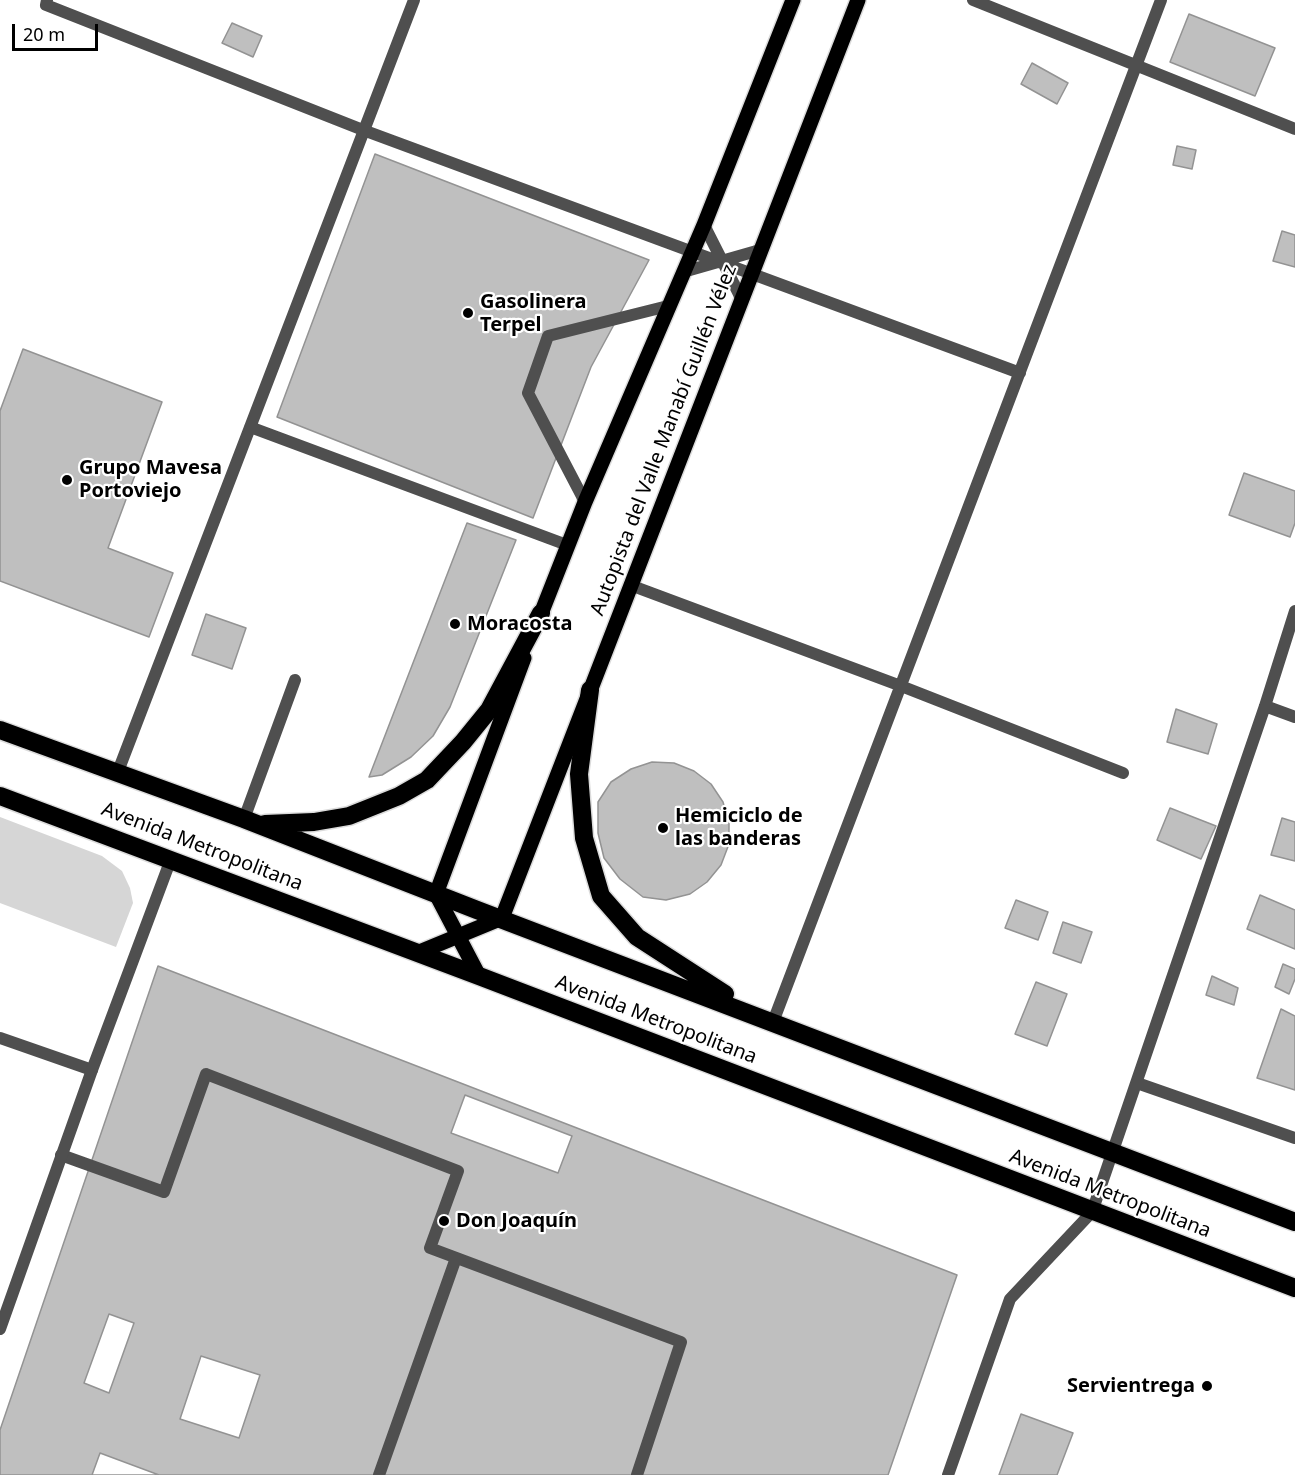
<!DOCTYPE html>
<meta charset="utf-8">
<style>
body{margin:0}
#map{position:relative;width:1295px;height:1475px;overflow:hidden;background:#fff;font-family:"Noto Sans",sans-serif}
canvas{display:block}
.scale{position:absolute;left:12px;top:24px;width:86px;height:27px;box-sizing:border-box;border:3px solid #000;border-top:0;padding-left:8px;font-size:18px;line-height:21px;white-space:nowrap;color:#000;-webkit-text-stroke:4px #fff;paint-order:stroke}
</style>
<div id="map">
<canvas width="1295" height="1475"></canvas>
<div class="scale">20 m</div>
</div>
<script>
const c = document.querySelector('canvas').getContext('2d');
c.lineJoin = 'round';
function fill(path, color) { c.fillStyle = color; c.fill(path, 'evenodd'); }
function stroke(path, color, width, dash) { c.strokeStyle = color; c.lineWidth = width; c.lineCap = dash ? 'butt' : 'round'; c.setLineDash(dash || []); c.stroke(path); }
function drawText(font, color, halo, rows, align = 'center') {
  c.font = font + ' "Noto Sans",sans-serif'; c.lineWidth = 4.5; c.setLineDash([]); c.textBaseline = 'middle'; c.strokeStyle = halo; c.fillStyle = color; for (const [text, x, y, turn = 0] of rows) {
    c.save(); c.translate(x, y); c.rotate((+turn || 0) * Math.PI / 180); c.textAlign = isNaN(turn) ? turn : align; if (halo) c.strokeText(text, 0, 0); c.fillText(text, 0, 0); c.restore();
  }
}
const green = new Path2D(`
 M 0,817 L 102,856 L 122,871 L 130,888 L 133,903 L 116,947 L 0,903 Z`);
const building = new Path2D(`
 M 1189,14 L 1275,48 L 1255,96 L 1170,62 Z
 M 232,23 L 262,36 L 253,57 L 222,43 Z
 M 1032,63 L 1068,83 L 1057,104 L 1021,84 Z
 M 1177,146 L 1196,150 L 1192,169 L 1173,165 Z
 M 375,154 L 649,260 L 591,367 L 533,518 L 277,417 Z
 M 1282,231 L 1295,235 L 1295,267 L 1273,261 Z
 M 23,349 L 162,402 L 108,548 L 173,573 L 149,637 L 0,581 L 0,411 Z
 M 1244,473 L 1295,491 L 1295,523 L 1290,537 L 1229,515 Z
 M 467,523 L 516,540 L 450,707 L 433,736 L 411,757 L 382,775 L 369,777 Z
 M 206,614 L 246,628 L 232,669 L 192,655 Z
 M 1176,709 L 1217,724 L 1208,754 L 1167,742 Z
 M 652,762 L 674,763 L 694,771 L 711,784 L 723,802 L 729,823 L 729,844 L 721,865 L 707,882 L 690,894 L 666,900 L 643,897 L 620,879 L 604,858 L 598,833 L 598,802 L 611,782 L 631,769 Z
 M 1170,808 L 1216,826 L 1201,859 L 1157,840 Z
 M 1282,818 L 1295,822 L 1295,861 L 1271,855 Z
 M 1260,895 L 1295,910 L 1295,949 L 1247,929 Z
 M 1016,900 L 1048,912 L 1038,940 L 1005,928 Z
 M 1063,922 L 1092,932 L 1081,963 L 1053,953 Z
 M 1283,964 L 1295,969 L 1295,979 L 1289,994 L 1275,987 Z
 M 158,966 L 957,1275 L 888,1475 L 0,1475 L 0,1430 Z
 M 1212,976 L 1238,988 L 1234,1005 L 1206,995 Z
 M 1036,982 L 1067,994 L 1047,1046 L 1015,1034 Z
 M 1281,1009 L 1295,1016 L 1295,1090 L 1257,1078 Z
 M 465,1095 L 572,1136 L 558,1173 L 451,1133 Z
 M 109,1314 L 134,1323 L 109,1393 L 84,1383 Z
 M 201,1356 L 260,1375 L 239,1438 L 180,1419 Z
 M 1021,1414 L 1073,1433 L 1057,1475 L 999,1475 Z
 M 100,1453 L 159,1475 L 92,1475 Z`);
const lane = new Path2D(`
 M 585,502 L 528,393 L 548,336 L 668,306
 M 244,819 L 295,680
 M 0,1038 L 92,1070
 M 61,1155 L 164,1192 L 206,1074 L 458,1171 L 430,1248 L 681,1342 L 637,1475
 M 379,1475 L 456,1258
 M 948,1475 L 1010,1299 L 1092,1212`);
const street = new Path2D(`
 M 47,0 L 46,5 L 363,130 L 1020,373
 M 973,0 L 1295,129
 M 704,225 L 741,298
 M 683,272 L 760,250
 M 250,427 L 567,545
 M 630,585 L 901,686 L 1123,773
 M 1265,706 L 1295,717
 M 117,774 L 414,0
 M 773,1022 L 1161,0
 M 1137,1083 L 1295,1138
 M 1092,1212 L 1265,706 L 1295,611
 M 0,1329 L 92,1070 L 171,859`);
const primary = new Path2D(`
 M 537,624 L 585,502 L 704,225 L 793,0
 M 417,953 L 502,918 L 858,0
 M 479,976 L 436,894 L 524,658`);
const highway = new Path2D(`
 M 590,690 L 579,774 L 584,838 L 601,896 L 637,937 L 725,994
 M 0,730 L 244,819 L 477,910 L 1295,1222
 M 0,796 L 479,976 L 1295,1288
 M 265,824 L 314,822 L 349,816 L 399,796 L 427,780 L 463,742 L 489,710 L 541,613`);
const markers = [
 [468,313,6,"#000"],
 [67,480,6,"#000"],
 [455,624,6,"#000"],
 [663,828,6,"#000"],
 [444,1221,6,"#000"],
 [1207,1386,6,"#000"]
];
const poiNames = [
 ["Gasolinera",480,302],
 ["Terpel",480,325],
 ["Grupo Mavesa",79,468],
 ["Portoviejo",79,491],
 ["Moracosta",467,624],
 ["Hemiciclo de",675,816],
 ["las banderas",675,839],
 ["Don Joaquín",456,1221],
 ["Servientrega",1195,1386,"right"]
];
const streetNames = [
 ["Autopista del Valle Manabí Guillén Vélez",664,440,-69],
 ["Avenida Metropolitana",202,847,21],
 ["Avenida Metropolitana",656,1020,21],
 ["Avenida Metropolitana",1110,1194,21]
];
fill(green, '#d6d6d6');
fill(building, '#bfbfbf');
stroke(building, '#939393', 1.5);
stroke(primary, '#dbdbdb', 18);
stroke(highway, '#dbdbdb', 21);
stroke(lane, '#4f4f4f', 12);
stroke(street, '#4f4f4f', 12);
stroke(primary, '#000', 15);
stroke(highway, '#000', 18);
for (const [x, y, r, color] of markers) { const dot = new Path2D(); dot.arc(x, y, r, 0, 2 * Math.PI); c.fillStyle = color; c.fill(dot); stroke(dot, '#fff', 2); }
drawText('bold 20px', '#000', '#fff', poiNames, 'left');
drawText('20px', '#000', '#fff', streetNames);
</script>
